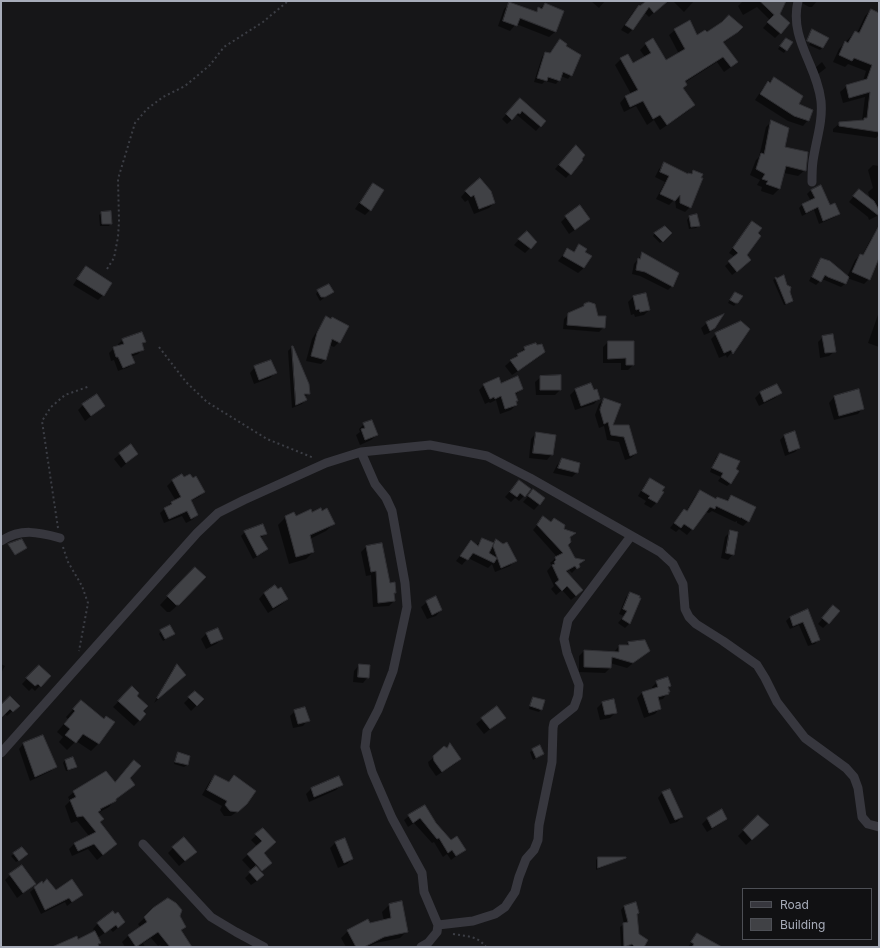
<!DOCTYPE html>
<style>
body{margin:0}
#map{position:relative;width:880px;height:948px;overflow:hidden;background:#161618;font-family:Inter,sans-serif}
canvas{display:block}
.frame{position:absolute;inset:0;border:2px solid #a7acb9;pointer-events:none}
.legend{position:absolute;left:742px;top:888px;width:130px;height:52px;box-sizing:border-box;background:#111113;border:1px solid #4d4f55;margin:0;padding:5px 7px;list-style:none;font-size:12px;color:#a7acb9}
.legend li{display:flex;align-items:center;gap:8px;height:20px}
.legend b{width:20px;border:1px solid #4d4f55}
</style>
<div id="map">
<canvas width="880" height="948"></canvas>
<div class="frame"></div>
<ul class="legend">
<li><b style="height:5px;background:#37373e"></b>Road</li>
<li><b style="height:11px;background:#404145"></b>Building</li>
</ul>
</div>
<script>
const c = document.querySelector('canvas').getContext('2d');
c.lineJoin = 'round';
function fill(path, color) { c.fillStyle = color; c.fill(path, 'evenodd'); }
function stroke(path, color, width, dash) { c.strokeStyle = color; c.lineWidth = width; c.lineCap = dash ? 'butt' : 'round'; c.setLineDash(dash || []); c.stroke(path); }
const shadow = new Path2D(`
 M 591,1 L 605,1 L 599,8 Z
 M 647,1 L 666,1 L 649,17 L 644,12 L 633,29 L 628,34 L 621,30 L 633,12 Z
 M 673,1 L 694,1 L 684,12 Z
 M 743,1 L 785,1 L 779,14 L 780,33 L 775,38 L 763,28 L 770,20 L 757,7 L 743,15 L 738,6 Z
 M 803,1 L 817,1 L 812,7 L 809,7 L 802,3 Z
 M 509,4 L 535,13 L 545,4 L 563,12 L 555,32 L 549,37 L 516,24 L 510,31 L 498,26 L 504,9 ZM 515,15 L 554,30 L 554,32 L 515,17 Z
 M 871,10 L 879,14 L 879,135 L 876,138 L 833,132 L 833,129 L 840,123 L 862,121 L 865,97 L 843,103 L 840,92 L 847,86 L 863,81 L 866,71 L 848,64 L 845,67 L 833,62 L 839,49 L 855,32 L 857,33 L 865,16 Z
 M 741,27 L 730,38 L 723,43 L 737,61 L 731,67 L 724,72 L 717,62 L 684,83 L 686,85 L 682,89 L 694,105 L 688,111 L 660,130 L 654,120 L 647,125 L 636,106 L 624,112 L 620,103 L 625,97 L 631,94 L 615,65 L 621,59 L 632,64 L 645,57 L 640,50 L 646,44 L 666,62 L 679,54 L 669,35 L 675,30 L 697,36 Z
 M 816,35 L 822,48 L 820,50 L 809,45 Z
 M 560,40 L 564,46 L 571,75 L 568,79 L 561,76 L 559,80 L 556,84 L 545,81 L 542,84 L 534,82 L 542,57 L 545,53 L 549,54 Z
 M 784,41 L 786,50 L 784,53 L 778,49 Z
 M 822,62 L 826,68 L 817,75 L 815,68 Z
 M 774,78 L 797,105 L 808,120 L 803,126 L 788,121 L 755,100 L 763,88 Z
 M 516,104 L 545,121 L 536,131 L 517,115 L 507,124 L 502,119 Z
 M 772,121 L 784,148 L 805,170 L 798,176 L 784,173 L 779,189 L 773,195 L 761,191 L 762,187 L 757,185 L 760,180 L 750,175 L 756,160 L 759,157 L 766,127 Z
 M 572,150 L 582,160 L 566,178 L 555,169 Z
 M 664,164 L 687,175 L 690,174 L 694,171 L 690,207 L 685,212 L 676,208 L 675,199 L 669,205 L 656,199 L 665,182 L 655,177 L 659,169 Z
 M 873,165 L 879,166 L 879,215 L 869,220 L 868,217 L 849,202 L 854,196 L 870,199 L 868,192 L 873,188 L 868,170 Z
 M 373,185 L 370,210 L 365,215 L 355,209 L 368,190 Z
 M 821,186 L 830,206 L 838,214 L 835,217 L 819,224 L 814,210 L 802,216 L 799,208 L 803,204 L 811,201 L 807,194 L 811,190 Z
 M 466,191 L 494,203 L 489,208 L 474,214 L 468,200 L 465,202 L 461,197 Z
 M 102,213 L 111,223 L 109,226 L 100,226 L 99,215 Z
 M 696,216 L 699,226 L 696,228 L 689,229 L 687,220 L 689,217 Z
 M 566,217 L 583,224 L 569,234 L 561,222 Z
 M 752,222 L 756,234 L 746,255 L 746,264 L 732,275 L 725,266 L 735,257 L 729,253 Z
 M 526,232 L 530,248 L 525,253 L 514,245 Z
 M 655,233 L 671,233 L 660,243 L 653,236 Z
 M 876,234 L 879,236 L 879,255 L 869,279 L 864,284 L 847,278 L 845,284 L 841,287 L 822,279 L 816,285 L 809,281 L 818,263 L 822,259 L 847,277 L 855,260 L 860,255 L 862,256 L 871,239 Z
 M 579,245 L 584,252 L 591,256 L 584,268 L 578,273 L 558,261 L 568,249 L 573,252 Z
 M 643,253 L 672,286 L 668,290 L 640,276 L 632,274 L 634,264 Z
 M 86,268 L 103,295 L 98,300 L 73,285 L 81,273 Z
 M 775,279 L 791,288 L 789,292 L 792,300 L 790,303 L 784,305 L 773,280 Z
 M 318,291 L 332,292 L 320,301 L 316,294 Z
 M 733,295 L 740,299 L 734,306 L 728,303 Z
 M 633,297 L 649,310 L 644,315 L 635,317 L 634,314 L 631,315 L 628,302 Z
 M 585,305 L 597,317 L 604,327 L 599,332 L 563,329 L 564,319 L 569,314 L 580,309 Z
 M 879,312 L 879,347 L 868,343 Z
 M 327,318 L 339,342 L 334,347 L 329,345 L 326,359 L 321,364 L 306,361 L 312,339 L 322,323 Z
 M 707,323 L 715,328 L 709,333 L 704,335 L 701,328 Z
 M 748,331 L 727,358 L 726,355 L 719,358 L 711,339 L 716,334 Z
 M 823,337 L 835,351 L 829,356 L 820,358 L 818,342 Z
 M 123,340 L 145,341 L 141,345 L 143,349 L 138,354 L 131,357 L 133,363 L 129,367 L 118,371 L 114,360 L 111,361 L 109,353 L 114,348 L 119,347 L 118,344 Z
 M 608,342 L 633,342 L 633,365 L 628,370 L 621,370 L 621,363 L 603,363 L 603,347 Z
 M 292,347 L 309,393 L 305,397 L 306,399 L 302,404 L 292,408 L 288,351 Z
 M 525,348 L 544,352 L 539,357 L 512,375 L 505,366 Z
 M 255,367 L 275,373 L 270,378 L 254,384 L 250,373 Z
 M 541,377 L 560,390 L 555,395 L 536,395 L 535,382 Z
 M 501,384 L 522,389 L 515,395 L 516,405 L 511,410 L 500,414 L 496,400 L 490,403 L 489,402 L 485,404 L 479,390 L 484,385 Z
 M 591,384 L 593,392 L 599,398 L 594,404 L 575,410 L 570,395 L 575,390 Z
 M 776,385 L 780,393 L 775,398 L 759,406 L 755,398 L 760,393 Z
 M 834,397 L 863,408 L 858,414 L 834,420 L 829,403 Z
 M 604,399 L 612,426 L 628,426 L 636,453 L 631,458 L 625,460 L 619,442 L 607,440 L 604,426 L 599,428 L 595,415 L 599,404 Z
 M 83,405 L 104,406 L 85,421 L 78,410 Z
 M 364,424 L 377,435 L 371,440 L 360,445 L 356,435 L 360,432 L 359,429 Z
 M 536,433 L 552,454 L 547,460 L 529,458 L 531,439 Z
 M 784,436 L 799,448 L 795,452 L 785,456 L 780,440 Z
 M 130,446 L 137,454 L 121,468 L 114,459 Z
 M 720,454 L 731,483 L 727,486 L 718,481 L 721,477 L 710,472 L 716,457 Z
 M 562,460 L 577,472 L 572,477 L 553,473 L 557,465 Z
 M 182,475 L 184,478 L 204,492 L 199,497 L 190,501 L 197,515 L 192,520 L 186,523 L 182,516 L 164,523 L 160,513 L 171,503 L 176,501 L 167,486 L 172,481 Z
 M 650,479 L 662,492 L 656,503 L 651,508 L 644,504 L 646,501 L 638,496 L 645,484 Z
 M 519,481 L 524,496 L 519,501 L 515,498 L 511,502 L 505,497 Z
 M 533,491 L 544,499 L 534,510 L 523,502 Z
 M 700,491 L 716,500 L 726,501 L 731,496 L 748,521 L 743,526 L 737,523 L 737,521 L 735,522 L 712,511 L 709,513 L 706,512 L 687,535 L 679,529 L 676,532 L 670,528 L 680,515 L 684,510 L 686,512 L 695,496 Z
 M 312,513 L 333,524 L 326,531 L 310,539 L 313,552 L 306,559 L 289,564 L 278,525 L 286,517 L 296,517 Z
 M 543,518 L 563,530 L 574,533 L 570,538 L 567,545 L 575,559 L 583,561 L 572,573 L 569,570 L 566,573 L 577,595 L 571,600 L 562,590 L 556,595 L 551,589 L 554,586 L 547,571 L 552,565 L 550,563 L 557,557 L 533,530 Z
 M 245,532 L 266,533 L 261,538 L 267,549 L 263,553 L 253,559 L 241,536 Z
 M 730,532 L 733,554 L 728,560 L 721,558 L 725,537 Z
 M 482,539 L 493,544 L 496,540 L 515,560 L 510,566 L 495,572 L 492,564 L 488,568 L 468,558 L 462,565 L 456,561 L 471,542 L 476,546 Z
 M 366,547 L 389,584 L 394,601 L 389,606 L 373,607 L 371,575 L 366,576 L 361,552 Z
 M 187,576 L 179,604 L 170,612 L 167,612 L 160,605 Z
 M 275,587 L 287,599 L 282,604 L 268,613 L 259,599 L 264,593 Z
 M 630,593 L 640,599 L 629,624 L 625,628 L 618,623 L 624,616 L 619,614 L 626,597 Z
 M 427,602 L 441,610 L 436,616 L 427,619 L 421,607 Z
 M 807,611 L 818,640 L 815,644 L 808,646 L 799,625 L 790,629 L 786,621 L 790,617 Z
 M 828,612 L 828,623 L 823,628 L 818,624 Z
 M 161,631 L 174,634 L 163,641 L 159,634 Z
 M 206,634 L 222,639 L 216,644 L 206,649 L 201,639 Z
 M 644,641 L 649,651 L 627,668 L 610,663 L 610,668 L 605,673 L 579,672 L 579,656 L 584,651 L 614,652 L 619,646 L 625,646 L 628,643 Z
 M 1,664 L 5,666 L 1,673 Z
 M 177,665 L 180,680 L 154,703 L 172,670 Z
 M 359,665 L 368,677 L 363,683 L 353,682 L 354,671 Z
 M 39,666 L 49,676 L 35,691 L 32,688 L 29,691 L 22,684 Z
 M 657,682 L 670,686 L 668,688 L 669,691 L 663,699 L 658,700 L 660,708 L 655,714 L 644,718 L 637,698 L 642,693 L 652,690 L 652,687 Z
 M 195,692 L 203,699 L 191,711 L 184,703 Z
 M 127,693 L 135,696 L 142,711 L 145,714 L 134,726 L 113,707 Z
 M 533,698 L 541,709 L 539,712 L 529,709 L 531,701 Z
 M 81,701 L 104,720 L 113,722 L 98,744 L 91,751 L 76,741 L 67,750 L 59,742 L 63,737 L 57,732 L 68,719 L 66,717 Z
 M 603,702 L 616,712 L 610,718 L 600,720 L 597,708 Z
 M 18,706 L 7,716 L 4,713 L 1,716 L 1,707 Z
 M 497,707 L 504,718 L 484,734 L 476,724 Z
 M 295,711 L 308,720 L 303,726 L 293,728 L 290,716 Z
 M 43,736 L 55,766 L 51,771 L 30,781 L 19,749 L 23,744 Z
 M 450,745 L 460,759 L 455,764 L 436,776 L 429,766 L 428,762 Z
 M 540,747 L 543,754 L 533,760 L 530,752 Z
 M 178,754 L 187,765 L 184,767 L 174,764 L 176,756 Z
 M 65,760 L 75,767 L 73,769 L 66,771 L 63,763 Z
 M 128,767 L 128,778 L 134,785 L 115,800 L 109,807 L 98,813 L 99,822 L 110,849 L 97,860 L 88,849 L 72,856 L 69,849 L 75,843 L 89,836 L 77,821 L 71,823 L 65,806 L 70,801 L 68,797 L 74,792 L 114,783 Z
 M 215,776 L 228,783 L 234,777 L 241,809 L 231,816 L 224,816 L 220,810 L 222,806 L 202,795 L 210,781 Z
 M 338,777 L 341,785 L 336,790 L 309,802 L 306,794 L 311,789 Z
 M 669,790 L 682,817 L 677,822 L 670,824 L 658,798 L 662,793 Z
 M 425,806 L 436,824 L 451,841 L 464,850 L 451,860 L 447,854 L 443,857 L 434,842 L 432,843 L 414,823 L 408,827 L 404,820 L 409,816 Z
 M 758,816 L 762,830 L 746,845 L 738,836 Z
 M 707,819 L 726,819 L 720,824 L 707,832 L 702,824 Z
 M 263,829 L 263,853 L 266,868 L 260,873 L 257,881 L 251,885 L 245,878 L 252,871 L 242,860 L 257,846 L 251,840 Z
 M 335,843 L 352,859 L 347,864 L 338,868 L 330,848 Z
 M 173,848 L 190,857 L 179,866 L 168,853 Z
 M 14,854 L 24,857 L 16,862 L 11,856 Z
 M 598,858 L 624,858 L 596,870 L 596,860 Z
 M 10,875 L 35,884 L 17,898 L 5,880 Z
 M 35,888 L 81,895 L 67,906 L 65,902 L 41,914 L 30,892 Z
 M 389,905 L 407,931 L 400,938 L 376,943 L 368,947 L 346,947 L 341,938 L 348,931 L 369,924 L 384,921 L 382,912 Z
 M 624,906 L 636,915 L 638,935 L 643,946 L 646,947 L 631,947 L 631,945 L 628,947 L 621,947 L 620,927 L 624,924 L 621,910 Z
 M 154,909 L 179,916 L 184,927 L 180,931 L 191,947 L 162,947 L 160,945 L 158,946 L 151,938 L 143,943 L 145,947 L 125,947 L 122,942 L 128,936 L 141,928 L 138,924 Z
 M 124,922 L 113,932 L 110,929 L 99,937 L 96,934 L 100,943 L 97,945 L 98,947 L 60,947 L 95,932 L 93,929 L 98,923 Z
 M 697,934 L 712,947 L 688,947 Z`);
const building = new Path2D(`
 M 644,1 L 668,1 L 654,13 L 649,7 L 633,30 L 625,25 L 639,5 L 640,6 L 645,2 Z
 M 760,1 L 786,1 L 780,14 L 790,23 L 781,34 L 767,22 L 774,15 Z
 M 509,2 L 537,12 L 538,7 L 542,9 L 545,3 L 564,11 L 556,32 L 520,18 L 517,26 L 503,21 Z
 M 871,9 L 879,13 L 879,132 L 839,126 L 839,122 L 864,120 L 864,118 L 867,118 L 870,92 L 849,98 L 846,85 L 867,79 L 872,65 L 854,58 L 852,61 L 839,55 L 845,41 L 848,43 L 855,31 L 859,33 Z
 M 729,15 L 743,27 L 738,32 L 723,42 L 738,62 L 731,67 L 723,57 L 685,81 L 687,85 L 683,88 L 695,105 L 667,125 L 660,115 L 653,119 L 643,101 L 630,107 L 625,96 L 638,90 L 620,58 L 628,54 L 633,63 L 651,53 L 645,43 L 653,38 L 666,60 L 685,49 L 674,29 L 690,20 L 697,35 L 705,30 L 707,32 L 722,22 Z
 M 812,29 L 829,38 L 823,48 L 807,41 Z
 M 786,38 L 793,42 L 787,51 L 780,46 Z
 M 560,39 L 567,44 L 566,46 L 581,55 L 572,76 L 563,72 L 560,81 L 548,77 L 547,81 L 537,78 L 545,52 L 550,53 Z
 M 774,77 L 803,96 L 799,104 L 813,110 L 809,121 L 794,116 L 760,94 L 768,81 L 770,83 Z
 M 520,98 L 546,121 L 541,127 L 522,111 L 520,114 L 518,113 L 512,120 L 506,114 Z
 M 771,120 L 789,128 L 785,147 L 808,152 L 806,171 L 786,166 L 780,189 L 766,184 L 768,181 L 762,179 L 765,174 L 756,169 L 761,153 L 764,154 Z
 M 576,145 L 585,155 L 582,159 L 583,160 L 571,175 L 559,165 Z
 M 664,162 L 688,174 L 688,173 L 692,174 L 693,170 L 703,174 L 701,178 L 703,178 L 691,208 L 680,203 L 680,195 L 675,201 L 660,194 L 669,176 L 660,172 Z
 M 480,178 L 491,191 L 495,203 L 479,209 L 474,195 L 471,197 L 465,191 Z
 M 373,183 L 384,190 L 371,211 L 360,203 Z
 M 821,185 L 830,205 L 835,203 L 840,214 L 823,221 L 818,207 L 806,213 L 802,204 L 815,198 L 811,190 Z
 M 859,189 L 874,201 L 879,210 L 879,216 L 853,196 Z
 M 580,205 L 590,219 L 575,230 L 565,216 Z
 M 111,211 L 112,224 L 102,224 L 101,212 Z
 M 697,214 L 700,226 L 691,227 L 689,216 Z
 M 752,221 L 762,228 L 758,233 L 761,236 L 747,255 L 751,260 L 737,272 L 728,261 L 738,253 L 733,248 Z
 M 665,226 L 672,233 L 663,242 L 654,233 Z
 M 879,226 L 879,258 L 870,280 L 852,272 L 860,254 L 863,255 Z
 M 527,231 L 537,242 L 531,249 L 518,239 Z
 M 579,244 L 587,249 L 585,252 L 592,256 L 584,268 L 563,256 L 567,248 L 574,252 Z
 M 642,252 L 679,273 L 673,287 L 645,272 L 636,270 L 638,258 L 640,259 Z
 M 821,258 L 830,261 L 849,277 L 846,284 L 828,277 L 825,275 L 821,282 L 812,277 Z
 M 86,266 L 112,283 L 104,296 L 77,279 Z
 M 784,275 L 787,285 L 791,287 L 790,292 L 793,301 L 786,304 L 775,277 L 777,278 Z
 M 329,284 L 334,292 L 325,297 L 321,297 L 317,290 Z
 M 735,292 L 743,296 L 738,303 L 735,303 L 730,300 Z
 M 646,293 L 650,310 L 640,312 L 639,309 L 636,310 L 633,296 Z
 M 589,302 L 595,304 L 598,316 L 606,316 L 605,328 L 567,325 L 568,313 L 584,306 L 584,304 Z
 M 724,314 L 715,328 L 710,331 L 706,322 Z
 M 326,316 L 331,319 L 332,317 L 349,326 L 340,343 L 332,339 L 326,360 L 311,356 L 317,333 Z
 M 741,321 L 750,329 L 733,354 L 731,350 L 724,353 L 715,333 Z
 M 142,332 L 146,342 L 142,343 L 144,350 L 131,354 L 135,363 L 123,368 L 118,357 L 116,357 L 113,347 L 124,344 L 122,339 Z
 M 833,334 L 836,352 L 825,353 L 822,336 Z
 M 608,341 L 634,341 L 634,365 L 626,365 L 626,358 L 608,359 Z
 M 536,343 L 537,345 L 542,344 L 545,352 L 518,371 L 510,360 L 518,356 L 517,354 L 525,350 L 524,347 Z
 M 292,346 L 293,346 L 309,384 L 310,394 L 304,394 L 307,400 L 296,405 Z
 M 271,360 L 277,373 L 259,380 L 254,366 Z
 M 561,375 L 561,390 L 540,390 L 540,376 Z
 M 518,376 L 523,389 L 515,393 L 518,401 L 516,401 L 517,405 L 505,409 L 501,396 L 495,399 L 494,397 L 490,399 L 483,384 L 499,377 L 501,383 Z
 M 591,383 L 594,390 L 597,389 L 600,399 L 581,406 L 575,389 Z
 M 777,384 L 782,393 L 764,402 L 760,392 Z
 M 859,389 L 864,409 L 839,416 L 834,396 Z
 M 97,394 L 105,406 L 91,416 L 82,404 Z
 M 604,398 L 621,404 L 613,425 L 629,425 L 637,453 L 630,456 L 624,437 L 611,435 L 608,422 L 604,424 L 600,410 Z
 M 372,420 L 378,435 L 365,440 L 361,429 L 365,428 L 363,423 Z
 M 795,431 L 800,448 L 789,452 L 784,435 Z
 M 536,432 L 556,435 L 553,455 L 533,453 Z
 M 131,444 L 138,454 L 126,463 L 119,453 Z
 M 720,453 L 740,461 L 736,469 L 739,471 L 731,484 L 721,477 L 723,473 L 712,468 Z
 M 562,458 L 580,463 L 578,473 L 558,468 Z
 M 182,474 L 184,477 L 190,474 L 193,478 L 196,476 L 205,492 L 191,500 L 198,515 L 191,519 L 187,511 L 169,519 L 164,508 L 172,504 L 171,502 L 181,497 L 172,480 Z
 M 650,478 L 665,487 L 662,491 L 664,492 L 657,503 L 648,498 L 650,496 L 642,491 Z
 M 519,480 L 531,489 L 525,497 L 520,493 L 517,497 L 510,492 Z
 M 533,489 L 545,498 L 540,505 L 528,496 Z
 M 700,490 L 716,499 L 717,497 L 728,501 L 731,495 L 756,507 L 749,522 L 742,518 L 741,517 L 741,518 L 716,506 L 715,509 L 710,507 L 693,530 L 684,524 L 681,528 L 674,523 L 684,509 L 687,511 Z
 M 321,508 L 322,511 L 327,508 L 335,524 L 310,535 L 314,552 L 296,557 L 285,516 L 294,512 L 296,516 L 311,509 L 312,512 Z
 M 543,516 L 551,522 L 554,518 L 565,525 L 564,529 L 576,533 L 570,537 L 571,542 L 568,545 L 575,558 L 585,560 L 579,564 L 580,567 L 577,569 L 575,566 L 566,571 L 583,590 L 576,596 L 567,586 L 562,591 L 555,583 L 559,580 L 552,565 L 555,564 L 554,562 L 556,560 L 555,557 L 563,553 L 537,525 Z
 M 263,524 L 267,534 L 260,536 L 268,549 L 257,556 L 244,531 Z
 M 730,530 L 738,532 L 734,555 L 726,553 Z
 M 482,538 L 494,543 L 489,553 L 497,558 L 494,563 L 473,553 L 468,560 L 460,556 L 471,540 L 478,546 Z
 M 22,539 L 27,548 L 15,555 L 8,544 Z
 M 496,539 L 503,544 L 507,542 L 517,561 L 501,568 L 493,546 Z
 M 382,543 L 390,583 L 395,582 L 396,593 L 394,593 L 395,601 L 378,603 L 376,571 L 371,572 L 366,546 Z
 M 195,567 L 206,577 L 179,605 L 176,605 L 167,596 Z
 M 275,585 L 278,589 L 281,587 L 288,599 L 273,608 L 264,593 Z
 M 630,592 L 640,596 L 639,598 L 641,598 L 630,624 L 622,619 L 627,611 L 623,609 Z
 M 436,596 L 442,610 L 432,615 L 426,601 Z
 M 833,605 L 840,611 L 829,624 L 822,618 Z
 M 808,609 L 820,640 L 812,643 L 803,622 L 793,626 L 790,617 Z
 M 170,625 L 175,634 L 165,639 L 160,630 Z
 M 218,628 L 223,639 L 211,644 L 206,633 Z
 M 645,640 L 650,651 L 633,663 L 612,657 L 611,668 L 584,667 L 584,650 L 619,652 L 619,645 L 629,645 L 628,642 Z
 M 177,664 L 186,675 L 158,699 L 157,698 Z
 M 359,664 L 370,665 L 369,678 L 358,677 Z
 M 39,665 L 51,676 L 41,687 L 38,684 L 35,686 L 26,678 Z
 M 668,677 L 671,686 L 668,687 L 670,692 L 668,692 L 669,694 L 658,697 L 661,709 L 649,713 L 642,692 L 658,687 L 656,681 Z
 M 132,686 L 139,693 L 137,696 L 148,706 L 143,711 L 146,714 L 140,721 L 118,701 Z
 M 195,691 L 204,699 L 197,706 L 188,697 Z
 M 10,696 L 20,706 L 13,712 L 10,709 L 1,718 L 1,705 Z
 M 533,697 L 545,700 L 542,710 L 530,706 Z
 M 614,699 L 617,713 L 605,715 L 602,702 Z
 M 81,700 L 104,719 L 106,716 L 115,722 L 99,744 L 83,734 L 76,743 L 65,735 L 70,729 L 64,724 L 75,711 L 73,709 Z
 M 497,706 L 506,718 L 490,729 L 481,718 Z
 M 305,707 L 310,721 L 298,724 L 294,710 Z
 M 43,735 L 57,767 L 35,777 L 23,743 Z
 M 450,743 L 461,759 L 442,772 L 434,761 L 433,756 L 444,746 L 447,748 Z
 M 540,745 L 544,754 L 536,758 L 532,749 Z
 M 178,752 L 190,756 L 188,765 L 175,762 Z
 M 73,757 L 77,767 L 68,770 L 65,760 Z
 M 134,760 L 141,766 L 130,778 L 135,785 L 116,799 L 116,801 L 100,809 L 101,810 L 98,812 L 104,819 L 100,822 L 117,844 L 103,855 L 94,844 L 78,851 L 74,843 L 96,832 L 83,816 L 77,817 L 70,800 L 76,797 L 73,791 L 106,771 L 115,782 Z
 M 215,775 L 229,782 L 234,775 L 256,791 L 247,804 L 238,812 L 230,811 L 225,805 L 227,801 L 207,790 Z
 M 339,776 L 343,785 L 314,797 L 311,788 Z
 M 670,789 L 683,817 L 675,820 L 662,792 Z
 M 425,805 L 436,823 L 451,840 L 457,836 L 466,850 L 456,856 L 452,850 L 448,853 L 439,838 L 437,839 L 420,818 L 413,823 L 408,815 Z
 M 722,809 L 727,819 L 712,828 L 707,818 Z
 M 758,815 L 769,825 L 752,840 L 743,830 Z
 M 263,828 L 276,842 L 264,853 L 272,863 L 262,871 L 247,854 L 262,841 L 255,834 Z
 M 184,837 L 197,852 L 185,861 L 172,847 Z
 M 345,838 L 353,859 L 344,863 L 335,842 Z
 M 22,847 L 28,854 L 19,861 L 13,853 Z
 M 598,857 L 626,857 L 626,858 L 598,868 Z
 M 22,865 L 36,884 L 23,893 L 9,874 Z
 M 256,866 L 264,875 L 257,881 L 249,872 Z
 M 47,879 L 56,890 L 72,879 L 83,895 L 72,902 L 69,898 L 45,910 L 34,887 L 42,881 L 43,883 Z
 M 168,898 L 176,903 L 182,910 L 180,916 L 186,927 L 181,930 L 192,947 L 170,947 L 158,932 L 136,947 L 128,935 L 147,922 L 144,917 L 153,908 Z
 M 402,901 L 408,932 L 384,937 L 364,947 L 356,947 L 347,930 L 368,919 L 370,923 L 391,918 L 389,904 Z
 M 636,902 L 639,913 L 637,914 L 639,934 L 648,940 L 644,947 L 635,947 L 632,944 L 624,947 L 623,923 L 628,922 L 624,906 Z
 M 113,911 L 115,914 L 118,912 L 125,922 L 118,928 L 116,925 L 105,933 L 97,923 Z
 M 95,931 L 101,943 L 98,944 L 99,947 L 52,947 L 77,936 L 78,939 Z
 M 697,933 L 722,947 L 692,947 L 694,944 L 691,942 Z`);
const path = new Path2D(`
 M 107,269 L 114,258 L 118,237 L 119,221 L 118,179 L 135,123 L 147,109 L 163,97 L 185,86 L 210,65 L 224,47 L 263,22 L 288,1
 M 159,347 L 186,382 L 207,402 L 267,439 L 314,458
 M 58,528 L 42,421 L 51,407 L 65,395 L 90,386
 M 63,547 L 68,562 L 82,586 L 88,603 L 79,651
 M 453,934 C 466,936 478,936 486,947`);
const street = new Path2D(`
 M 798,1 C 789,39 817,65 821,101 C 823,122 816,140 813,161 C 812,168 812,175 812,182
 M 361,452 L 375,484 L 386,498 L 392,511 L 405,583 L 407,607 L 393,671 L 378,710 L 367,731 L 365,747 L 372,772 L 392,818 L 422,873 L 424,892 L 438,925 L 437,932 L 428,943 L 421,947
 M 1,541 C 21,528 38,532 60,538
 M 1,753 L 197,533 L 218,513 L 244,500 L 326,463 L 361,452 L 430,445 L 487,456 L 530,478 L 660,552 L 673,564 L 683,584 L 685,609 L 689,617 L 696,624 L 723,641 L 757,665 L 765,678 L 777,702 L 805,738 L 846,768 L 854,777 L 858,788 L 862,817 L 868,824 L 879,827
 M 143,844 L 211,917 L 236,932 L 264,947
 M 438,925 L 473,921 L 495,914 L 505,907 L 515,892 L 519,877 L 526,859 L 534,850 L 538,840 L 539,825 L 552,762 L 553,728 L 554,723 L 574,707 L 578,696 L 579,685 L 567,653 L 564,639 L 568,620 L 631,536`);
fill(shadow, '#0007');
fill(building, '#404145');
stroke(building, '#303034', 1);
stroke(path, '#3c3e45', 2, [2, 3]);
stroke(street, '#37373e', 9);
</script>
